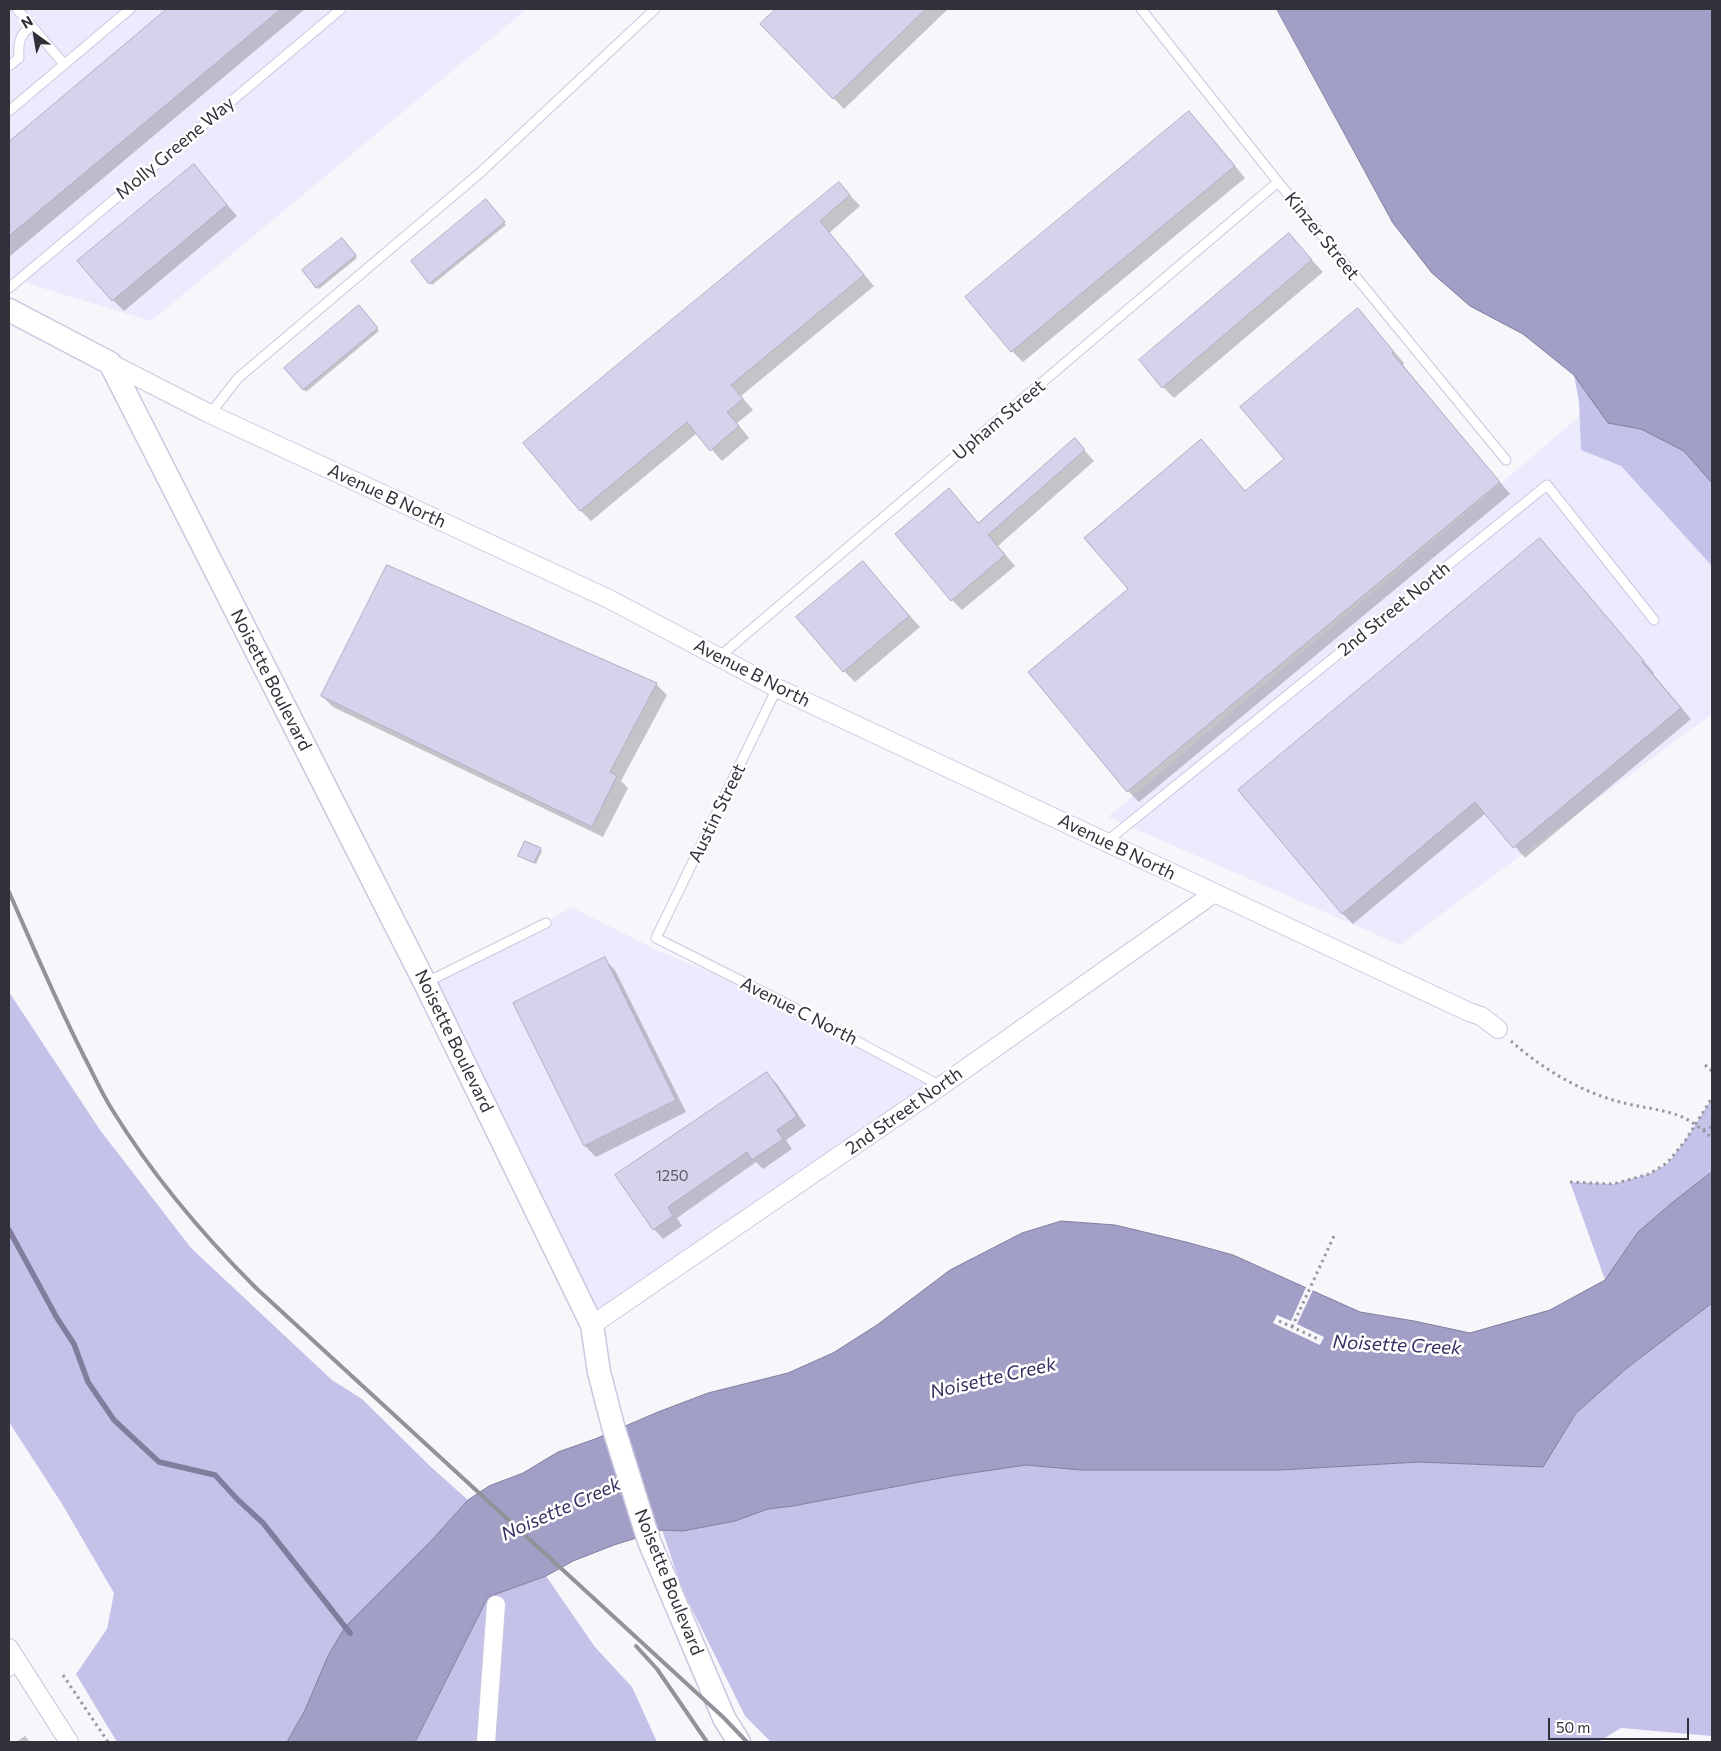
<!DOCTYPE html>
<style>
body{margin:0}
#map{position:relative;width:1721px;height:1751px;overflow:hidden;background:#f6f6fb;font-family:Commissioner,sans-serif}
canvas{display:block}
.frame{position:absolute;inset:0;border:10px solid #31313a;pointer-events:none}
.north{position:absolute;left:10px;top:10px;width:50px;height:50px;-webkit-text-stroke:4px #fff;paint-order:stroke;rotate:328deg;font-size:14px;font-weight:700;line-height:20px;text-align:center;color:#31313a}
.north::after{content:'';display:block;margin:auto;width:18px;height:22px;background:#31313a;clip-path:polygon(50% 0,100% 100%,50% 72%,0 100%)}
.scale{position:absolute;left:1548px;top:1718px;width:141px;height:22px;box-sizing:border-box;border:2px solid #31313a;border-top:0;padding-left:6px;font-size:15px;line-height:18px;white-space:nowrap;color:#31313a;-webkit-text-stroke:4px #fff;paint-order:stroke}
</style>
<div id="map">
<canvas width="1721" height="1751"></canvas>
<div class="frame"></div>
<div class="north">N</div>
<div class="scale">50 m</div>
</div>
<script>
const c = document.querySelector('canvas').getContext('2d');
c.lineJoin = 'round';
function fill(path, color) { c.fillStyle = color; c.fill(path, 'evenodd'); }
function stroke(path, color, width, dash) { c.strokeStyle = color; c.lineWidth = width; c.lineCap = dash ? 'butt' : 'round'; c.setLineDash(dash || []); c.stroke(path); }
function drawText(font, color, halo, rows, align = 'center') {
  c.font = font + ' Commissioner,sans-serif'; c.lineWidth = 5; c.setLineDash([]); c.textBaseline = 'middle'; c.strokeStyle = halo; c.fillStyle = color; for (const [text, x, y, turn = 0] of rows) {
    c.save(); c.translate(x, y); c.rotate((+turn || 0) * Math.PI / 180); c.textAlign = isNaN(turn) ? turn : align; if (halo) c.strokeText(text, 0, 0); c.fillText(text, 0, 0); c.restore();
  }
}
const built = new Path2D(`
 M 9,9 L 527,9 L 151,321 L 9,278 Z
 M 1580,416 L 1581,450 L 1621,466 L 1712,566 L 1712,714 L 1400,945 L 1108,817 Z
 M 571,907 L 659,951 L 785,1003 L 941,1086 L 592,1325 L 425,983 L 546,923 Z`);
const green = new Path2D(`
 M 1432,273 L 1494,280 L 1712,449 L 1712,566 L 1621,466 L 1581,450 L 1579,402 L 1574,375 L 1523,334 L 1470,306 Z
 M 9,992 L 100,1130 L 191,1248 L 332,1380 L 362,1399 L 431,1467 L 468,1500 L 431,1541 L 345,1627 L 328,1656 L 305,1710 L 287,1742 L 117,1742 L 76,1674 L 107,1629 L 114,1593 L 62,1504 L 9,1422 Z
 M 1712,1098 L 1712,1172 L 1638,1232 L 1605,1280 L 1570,1182 L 1613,1184 L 1649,1174 L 1667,1164 L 1685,1141 Z
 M 1712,1303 L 1712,1736 L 1621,1728 L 1598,1742 L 771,1742 L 745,1716 L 682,1589 L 662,1530 L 684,1531 L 735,1521 L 768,1509 L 793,1506 L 951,1476 L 1026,1465 L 1081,1470 L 1280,1470 L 1419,1462 L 1543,1467 L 1576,1413 L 1627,1368 Z
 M 546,1576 L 595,1647 L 632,1687 L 657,1742 L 415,1742 L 488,1597 Z`);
const water = new Path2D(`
 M 1277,9 L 1712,9 L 1712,483 L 1684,451 L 1641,429 L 1608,423 L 1574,375 L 1523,334 L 1470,306 L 1432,273 L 1393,223 Z
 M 1712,1172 L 1712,1303 L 1627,1368 L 1576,1413 L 1543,1467 L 1419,1462 L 1280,1470 L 1081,1470 L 1026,1465 L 951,1476 L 793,1506 L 768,1509 L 735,1521 L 683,1531 L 662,1530 L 614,1545 L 573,1561 L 546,1576 L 488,1597 L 415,1742 L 287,1742 L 305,1710 L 328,1656 L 345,1627 L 431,1541 L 468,1500 L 489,1486 L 523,1473 L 558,1452 L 595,1439 L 658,1412 L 708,1393 L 788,1373 L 833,1353 L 877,1325 L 950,1270 L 1022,1233 L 1061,1221 L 1115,1225 L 1186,1242 L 1233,1255 L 1360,1312 L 1414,1321 L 1470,1333 L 1550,1310 L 1605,1280 L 1638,1232 L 1673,1202 Z`);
const pier = new Path2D(`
 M 1307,1285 L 1314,1288 L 1297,1324 L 1324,1337 L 1320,1345 L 1273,1323 L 1277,1315 L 1291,1321 Z`);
const shadow = new Path2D(`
 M 169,9 L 305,9 L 9,257 L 9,143 Z
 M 777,9 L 948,9 L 844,109 L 762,24 Z
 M 1200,124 L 1245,178 L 1023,362 L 1012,351 Z
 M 193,166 L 237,216 L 124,311 L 113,300 Z
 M 839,183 L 860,206 L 829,233 L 874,286 L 741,396 L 753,410 L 737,423 L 749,438 L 722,461 L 697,433 L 591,521 L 580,510 Z
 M 488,203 L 506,225 L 432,285 L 412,261 Z
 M 1289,235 L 1323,272 L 1174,398 L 1163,387 Z
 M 344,241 L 357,258 L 319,289 L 317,287 Z
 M 361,309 L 379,331 L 306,392 L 286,368 Z
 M 1368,321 L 1404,363 L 1403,365 L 1510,494 L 1139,802 L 1128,791 L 1129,589 L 1201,440 L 1246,492 L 1286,459 Z
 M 1075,440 L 1094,461 L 998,546 L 1015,566 L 962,610 L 952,600 L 959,500 L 979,524 Z
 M 1540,539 L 1654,673 L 1653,674 L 1691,719 L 1525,858 L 1486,813 L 1353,924 L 1342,913 Z
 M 863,563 L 920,627 L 855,682 L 844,671 Z
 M 656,684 L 667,695 L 621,781 L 628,788 L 603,837 L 333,707 L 322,696 Z
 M 540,849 L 542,851 L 536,864 L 522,857 Z
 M 604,959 L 615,970 L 686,1112 L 596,1157 L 585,1146 L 515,1004 Z
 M 767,1074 L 777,1084 L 806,1126 L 786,1140 L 792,1149 L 763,1169 L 756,1162 L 677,1218 L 682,1226 L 663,1239 L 654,1229 L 617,1176 Z
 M 25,1736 L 30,1742 L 16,1742 Z`);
const stream = new Path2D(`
 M 9,1230 L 57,1318 L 74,1344 L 88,1382 L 114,1420 L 159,1462 L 215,1475 L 238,1500 L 263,1523 L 350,1633`);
const building = new Path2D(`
 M 167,9 L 281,9 L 9,236 L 9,142 Z
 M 776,9 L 926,9 L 833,99 L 760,24 Z
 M 1189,111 L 1235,166 L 1011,352 L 965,297 Z
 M 194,164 L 227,205 L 112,301 L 77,261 Z
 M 839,182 L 850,195 L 820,221 L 864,275 L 731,385 L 743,399 L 727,412 L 739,426 L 710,451 L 687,422 L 580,511 L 523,443 Z
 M 486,199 L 505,222 L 429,284 L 411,261 Z
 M 1289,233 L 1312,260 L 1162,388 L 1139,360 Z
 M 342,238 L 356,255 L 316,288 L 302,270 Z
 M 359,305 L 378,328 L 303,390 L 284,368 Z
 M 1358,308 L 1394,352 L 1392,353 L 1500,482 L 1127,792 L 1028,672 L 1128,589 L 1084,538 L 1201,439 L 1245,491 L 1284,459 L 1240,407 Z
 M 1075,438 L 1085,450 L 988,535 L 1005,555 L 951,601 L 895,534 L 949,488 L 978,523 Z
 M 1540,538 L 1644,661 L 1642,662 L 1681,708 L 1513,848 L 1475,802 L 1342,914 L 1238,790 Z
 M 863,561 L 909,616 L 843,672 L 796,617 Z
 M 387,565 L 657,683 L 610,772 L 617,776 L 592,827 L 321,696 Z
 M 525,841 L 541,848 L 534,863 L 518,856 Z
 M 605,957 L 676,1100 L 584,1146 L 513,1003 Z
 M 767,1072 L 797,1116 L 777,1130 L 783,1139 L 752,1160 L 747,1152 L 668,1207 L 673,1216 L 653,1230 L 615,1175 Z`);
const path = new Path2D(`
 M 1511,1041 C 1540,1067 1576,1089 1613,1100 C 1635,1107 1659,1108 1680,1116 C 1692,1121 1703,1130 1712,1138
 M 1705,1065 L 1712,1071
 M 1703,1130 L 1712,1127
 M 1570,1182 L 1613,1184 L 1649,1174 L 1667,1163 L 1685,1141 L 1712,1098
 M 1279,1321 L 1318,1339
 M 1292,1327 L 1334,1236
 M 63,1675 L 108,1742`);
const service = new Path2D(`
 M 17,9 L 64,64
 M 1141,9 L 1278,182 L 1506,460
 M 9,66 L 19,58 C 18,42 19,37 31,25
 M 9,111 L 130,9
 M 9,288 L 341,9
 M 210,414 L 238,378 L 481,172 L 655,9
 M 719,657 L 1278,182
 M 777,688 L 656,938 L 785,1003 L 941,1086
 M 1106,842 L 1547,485 L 1654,620
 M 425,983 L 546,923
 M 9,1672 L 19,1663`);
const minor = new Path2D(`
 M 110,363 L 210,414 L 609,599 L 777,688 L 1469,1012 L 1481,1016 L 1498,1029
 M 592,1325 L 941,1086 L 1213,894
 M 9,1648 L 69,1742
 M 486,1742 L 496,1605`);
const tertiary = new Path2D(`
 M 9,310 L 110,363 L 425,983 L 592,1325 L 599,1372 L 613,1426 L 649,1541 L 724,1718 L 739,1742`);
const rail = new Path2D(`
 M 9,892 C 35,951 60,1011 90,1068 C 97,1082 104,1097 113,1111 C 153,1176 202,1234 256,1288 L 724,1718 L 747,1742
 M 636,1646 L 657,1669 L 707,1742`);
const numberNames = [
 ["1250",672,1176]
];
const streetNames = [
 ["Molly Greene Way",175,148,-40],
 ["Kinzer Street",1322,236,51],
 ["Upham Street",999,420,-40],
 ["Avenue B North",387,496,25],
 ["2nd Street North",1394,609,-39],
 ["Avenue B North",752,673,27],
 ["Noisette Boulevard",271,680,63],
 ["Austin Street",717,813,-64],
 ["Avenue B North",1117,847,26],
 ["Avenue C North",799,1011,27],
 ["Noisette Boulevard",454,1041,64],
 ["2nd Street North",904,1111,-35],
 ["Noisette Boulevard",669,1582,68]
];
const waterNames = [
 ["Noisette Creek",1397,1345,3],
 ["Noisette Creek",993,1378,-13],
 ["Noisette Creek",561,1509,-24]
];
fill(built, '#ecebfe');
fill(green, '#c5c2e9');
fill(water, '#a29fc6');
stroke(water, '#807e9c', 1);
fill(pier, '#f6f6fb');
fill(shadow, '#0003');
stroke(stream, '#807e9c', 5.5);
fill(building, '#d4d3eb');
stroke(building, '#aeadc4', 1);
stroke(service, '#cac8e0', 11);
stroke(minor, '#cac8e0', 20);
stroke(tertiary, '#cac8e0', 25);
stroke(path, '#97979e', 3, [2.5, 4]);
stroke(service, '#fff', 9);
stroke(minor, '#fff', 18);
stroke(tertiary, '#fff', 22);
stroke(rail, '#929299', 4);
drawText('15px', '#5a5a66', null, numberNames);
drawText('18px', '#31313a', '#fff', streetNames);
drawText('italic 19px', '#382f62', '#fff', waterNames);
</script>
